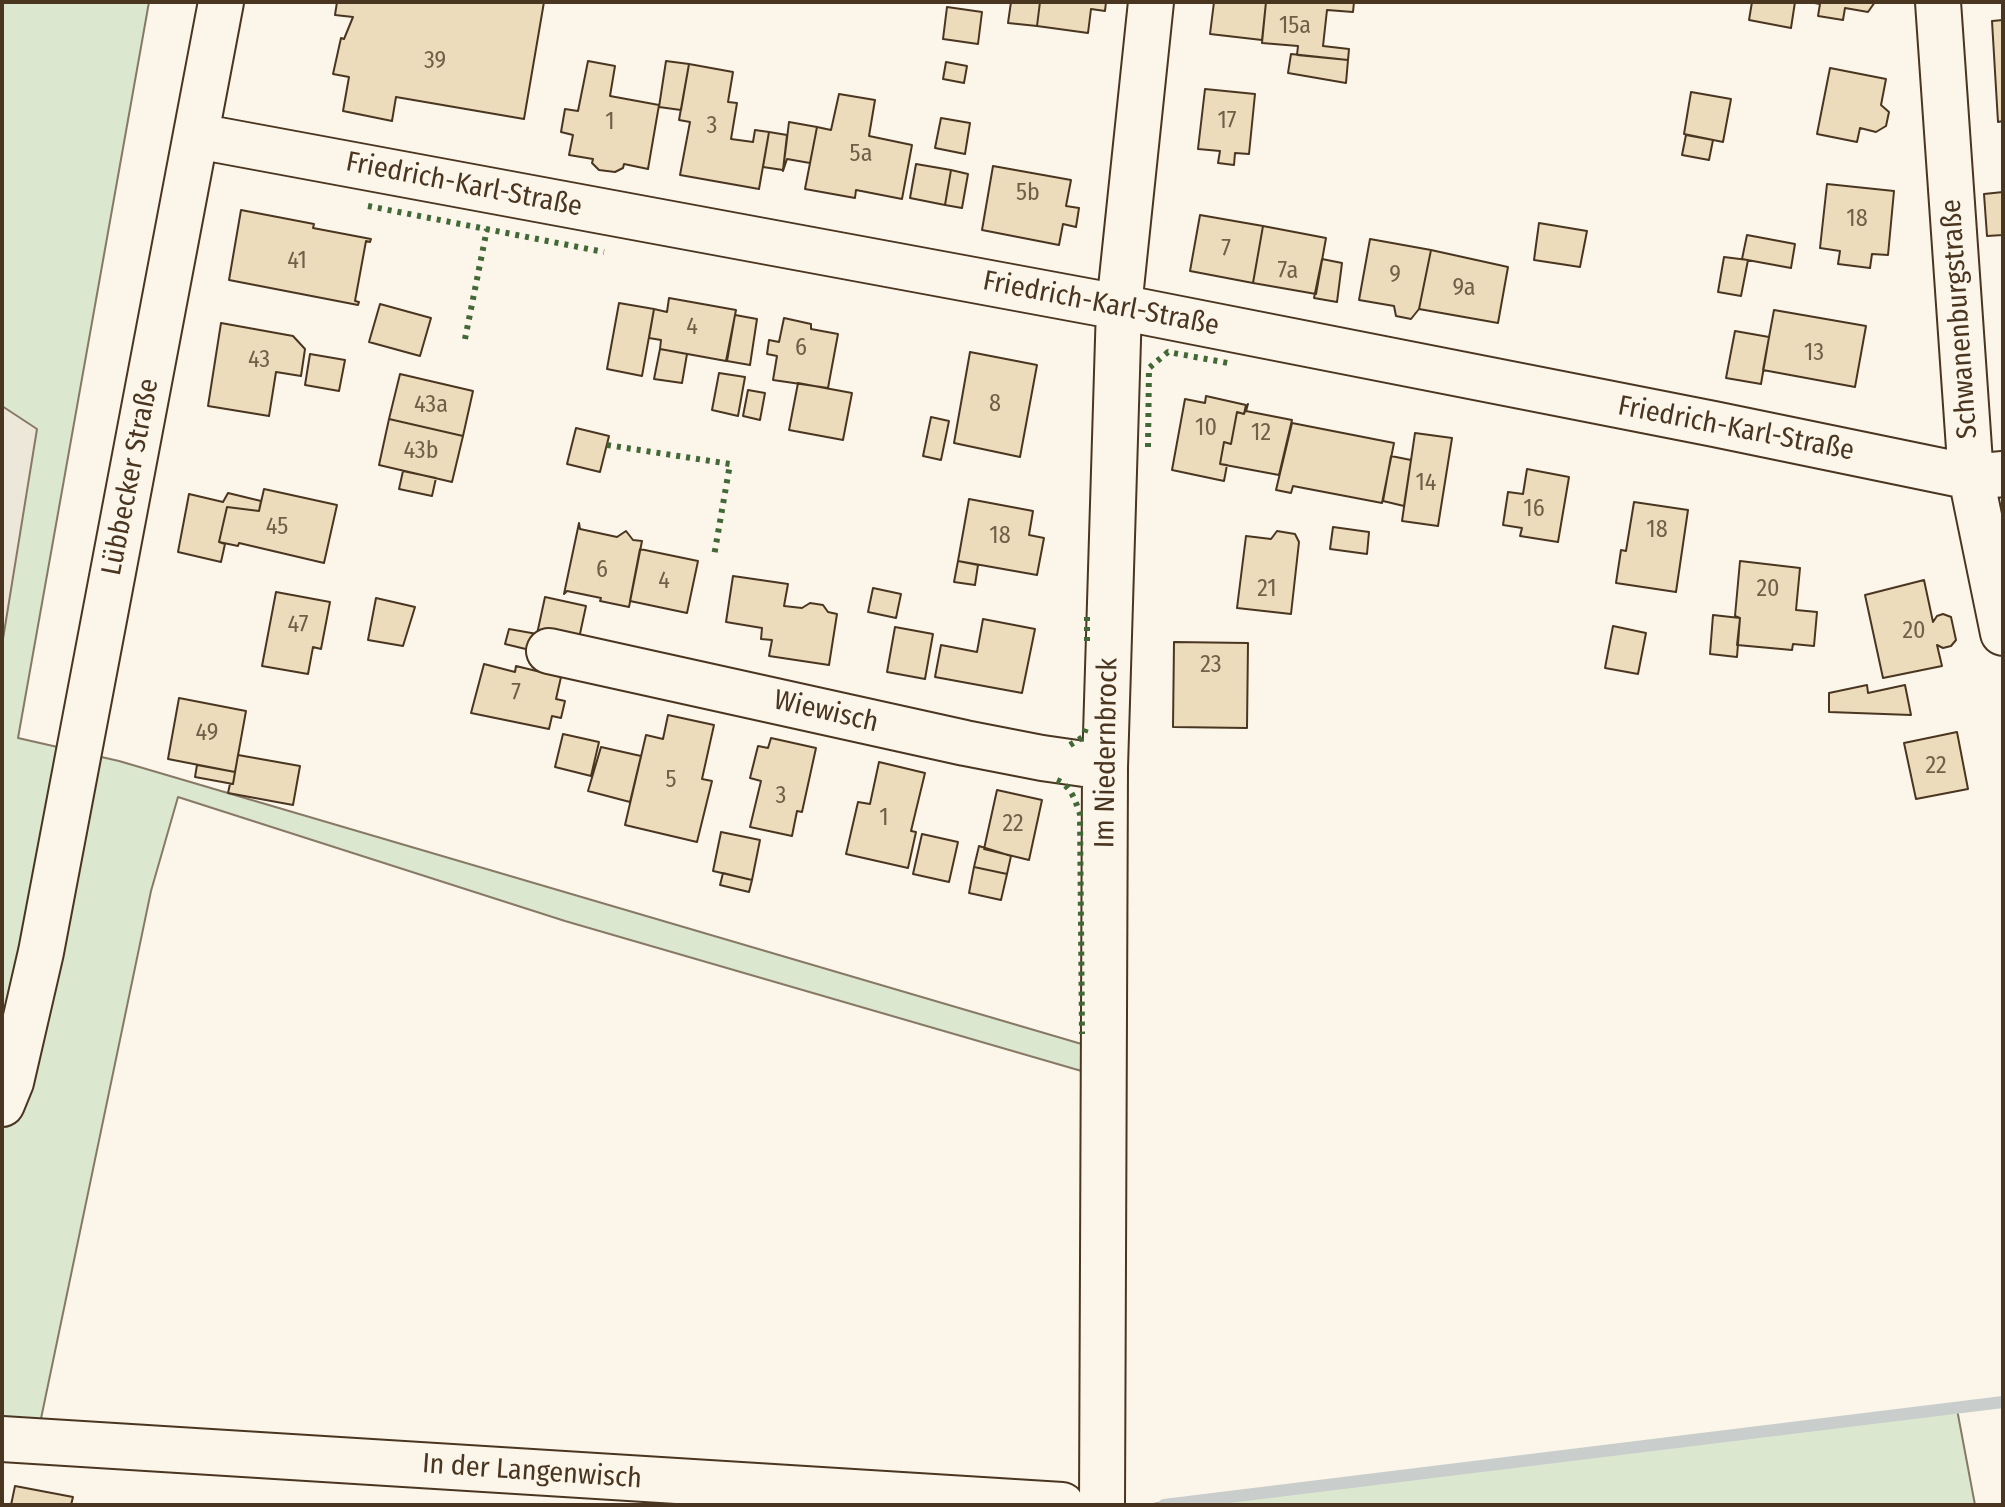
<!DOCTYPE html>
<meta charset="utf-8">
<style>
body{margin:0}
#map{position:relative;width:2005px;height:1507px;overflow:hidden;background:#fbf6e9;font-family:"Fira Sans Condensed",sans-serif}
canvas{display:block}
.frame{position:absolute;inset:0;border:4px solid #4a3520;pointer-events:none}
</style>
<div id="map">
<canvas width="2005" height="1507"></canvas>
<div class="frame"></div>
</div>
<script>
const c = document.querySelector('canvas').getContext('2d');
c.lineJoin = 'round';
function fill(path, color) { c.fillStyle = color; c.fill(path, 'evenodd'); }
function stroke(path, color, width, dash) { c.strokeStyle = color; c.lineWidth = width; c.lineCap = dash ? 'butt' : 'round'; c.setLineDash(dash || []); c.stroke(path); }
function drawText(font, color, halo, rows, align = 'center') {
  c.font = font + ' "Fira Sans Condensed",sans-serif'; c.lineWidth = 6; c.setLineDash([]); c.textBaseline = 'middle'; c.strokeStyle = halo; c.fillStyle = color; for (const [text, x, y, turn = 0] of rows) {
    c.save(); c.translate(x, y); c.rotate((+turn || 0) * Math.PI / 180); c.textAlign = isNaN(turn) ? turn : align; if (halo) c.strokeText(text, 0, 0); c.fillText(text, 0, 0); c.restore();
  }
}
const green = new Path2D(`
 M 2,2 L 149,2 L 18,738 L 119,761 L 1085,1045 L 1085,1072 L 565,921 L 178,797 L 151,891 L 38,1433 L 2,1431 Z
 M 1956,1404 L 1975,1505 L 1145,1505 Z`);
const parking = new Path2D(`
 M 2,406 L 37,429 L 2,645 Z`);
const stream = new Path2D(`
 M 1164,1505 L 2003,1402`);
const building = new Path2D(`
 M 337,2 L 544,2 L 524,119 L 396,97 L 392,121 L 343,111 L 349,77 L 333,74 L 341,38 L 344,39 L 353,17 L 335,15 Z
 M 1011,2 L 1040,2 L 1037,26 L 1008,23 Z
 M 1040,2 L 1106,2 L 1105,11 L 1091,9 L 1088,33 L 1037,26 Z
 M 1214,2 L 1266,2 L 1262,40 L 1210,34 Z
 M 1266,2 L 1354,2 L 1353,12 L 1327,10 L 1323,46 L 1349,49 L 1348,60 L 1297,55 L 1298,46 L 1262,43 Z
 M 1752,2 L 1795,2 L 1791,28 L 1749,20 Z
 M 1809,2 L 1875,2 L 1868,12 L 1845,8 L 1843,20 L 1818,16 L 1820,4 Z
 M 947,7 L 982,12 L 978,44 L 943,39 Z
 M 2003,20 L 2003,121 L 1998,122 L 1992,21 Z
 M 1291,54 L 1348,60 L 1346,83 L 1288,73 Z
 M 588,61 L 615,66 L 610,96 L 659,105 L 648,169 L 624,164 L 623,168 L 615,172 L 599,170 L 592,163 L 593,159 L 569,155 L 573,135 L 561,132 L 565,109 L 578,111 Z
 M 666,61 L 689,64 L 681,110 L 659,107 Z
 M 946,62 L 967,66 L 964,83 L 943,79 Z
 M 689,64 L 733,72 L 728,102 L 737,103 L 731,139 L 753,142 L 755,130 L 769,132 L 759,189 L 680,175 L 690,122 L 679,120 Z
 M 1830,68 L 1886,79 L 1881,105 L 1889,112 L 1886,126 L 1876,132 L 1860,128 L 1857,142 L 1817,134 Z
 M 1205,89 L 1255,94 L 1249,154 L 1235,153 L 1234,165 L 1218,163 L 1220,151 L 1198,149 Z
 M 1691,92 L 1731,99 L 1723,142 L 1684,134 Z
 M 839,94 L 875,100 L 869,136 L 912,145 L 902,199 L 856,190 L 855,198 L 805,189 L 817,127 L 831,130 Z
 M 941,118 L 970,123 L 965,154 L 935,148 Z
 M 789,122 L 817,127 L 810,163 L 787,159 L 783,171 Z
 M 769,132 L 787,135 L 783,170 L 763,167 Z
 M 1686,135 L 1713,140 L 1709,160 L 1682,155 Z
 M 916,164 L 951,170 L 945,205 L 910,198 Z
 M 993,166 L 1071,180 L 1066,206 L 1079,208 L 1076,227 L 1063,224 L 1059,245 L 982,230 Z
 M 951,170 L 968,174 L 962,208 L 945,205 Z
 M 1827,184 L 1894,191 L 1888,255 L 1872,254 L 1870,268 L 1838,264 L 1840,251 L 1820,248 Z
 M 2003,192 L 2003,235 L 1987,236 L 1984,194 Z
 M 241,210 L 314,224 L 313,228 L 371,239 L 370,242 L 366,241 L 355,301 L 359,302 L 358,305 L 229,280 Z
 M 1200,215 L 1263,226 L 1253,283 L 1190,271 Z
 M 1539,223 L 1587,231 L 1580,267 L 1534,260 Z
 M 1263,226 L 1326,238 L 1316,294 L 1253,283 Z
 M 1747,235 L 1795,244 L 1791,268 L 1742,259 Z
 M 1370,239 L 1431,250 L 1419,309 L 1411,319 L 1396,316 L 1394,306 L 1359,300 Z
 M 1431,250 L 1508,267 L 1498,323 L 1419,309 Z
 M 1724,257 L 1748,260 L 1741,296 L 1718,292 Z
 M 1322,259 L 1342,263 L 1337,302 L 1314,298 Z
 M 669,298 L 736,310 L 726,361 L 660,349 L 661,340 L 649,338 L 654,309 L 667,312 Z
 M 619,303 L 654,309 L 642,376 L 607,369 Z
 M 380,304 L 431,318 L 420,356 L 369,342 Z
 M 1774,310 L 1866,326 L 1855,387 L 1763,370 Z
 M 735,315 L 757,319 L 750,365 L 727,361 Z
 M 784,318 L 811,324 L 811,329 L 838,334 L 828,388 L 773,380 L 777,356 L 767,354 L 769,340 L 779,342 Z
 M 221,323 L 293,336 L 305,349 L 301,376 L 276,372 L 269,416 L 208,406 Z
 M 1735,331 L 1769,337 L 1761,384 L 1726,378 Z
 M 660,349 L 687,354 L 682,383 L 654,379 Z
 M 970,352 L 1037,365 L 1020,457 L 954,443 Z
 M 310,354 L 345,360 L 339,391 L 305,385 Z
 M 719,373 L 745,377 L 738,416 L 712,410 Z
 M 400,374 L 473,391 L 463,436 L 389,419 Z
 M 798,383 L 852,393 L 843,440 L 789,430 Z
 M 748,390 L 765,393 L 760,420 L 743,416 Z
 M 1206,396 L 1246,405 L 1244,414 L 1237,412 L 1231,444 L 1224,442 L 1220,464 L 1227,465 L 1224,481 L 1172,470 L 1185,399 L 1205,403 Z
 M 1248,404 L 1246,411 L 1292,420 L 1279,475 L 1220,464 L 1224,442 L 1231,444 L 1237,412 L 1244,414 Z
 M 931,417 L 949,421 L 941,460 L 923,456 Z
 M 389,419 L 463,436 L 452,482 L 379,465 Z
 M 1292,423 L 1394,443 L 1382,503 L 1293,486 L 1291,493 L 1276,490 Z
 M 576,428 L 609,436 L 600,472 L 567,464 Z
 M 1415,433 L 1452,438 L 1438,526 L 1402,521 Z
 M 1391,456 L 1411,460 L 1404,506 L 1383,501 Z
 M 1527,469 L 1569,477 L 1558,542 L 1520,536 L 1522,528 L 1503,525 L 1508,492 L 1523,494 Z
 M 403,471 L 436,478 L 432,496 L 399,489 Z
 M 264,489 L 337,505 L 324,563 L 239,543 L 238,546 L 219,542 L 227,507 L 259,511 Z
 M 228,493 L 261,501 L 259,511 L 227,507 L 219,542 L 225,544 L 221,562 L 178,552 L 189,494 L 223,502 Z
 M 969,499 L 1033,511 L 1029,535 L 1044,538 L 1037,575 L 958,561 Z
 M 1634,502 L 1688,510 L 1676,592 L 1616,583 L 1621,550 L 1626,551 Z
 M 579,523 L 580,529 L 617,537 L 626,531 L 633,540 L 642,541 L 629,607 L 600,601 L 601,598 L 567,591 L 564,594 Z
 M 1333,527 L 1369,532 L 1367,554 L 1330,549 Z
 M 1277,531 L 1295,534 L 1299,542 L 1291,614 L 1237,608 L 1246,536 L 1271,539 Z
 M 640,549 L 698,561 L 687,613 L 630,601 Z
 M 958,561 L 978,565 L 975,585 L 954,582 Z
 M 1740,561 L 1800,568 L 1796,610 L 1817,612 L 1814,646 L 1793,644 L 1792,650 L 1737,645 L 1740,618 L 1735,616 Z
 M 733,576 L 788,584 L 784,606 L 802,608 L 810,603 L 823,605 L 828,612 L 837,614 L 829,665 L 769,656 L 772,640 L 761,639 L 762,628 L 726,622 Z
 M 1924,580 L 1933,622 L 1937,616 L 1943,614 L 1951,617 L 1956,640 L 1951,646 L 1943,648 L 1937,645 L 1942,666 L 1883,678 L 1865,595 Z
 M 873,588 L 901,594 L 896,618 L 868,612 Z
 M 276,592 L 330,602 L 321,649 L 313,647 L 308,674 L 262,666 Z
 M 545,597 L 586,606 L 578,643 L 537,634 Z
 M 376,598 L 415,607 L 403,646 L 368,640 Z
 M 1713,615 L 1740,618 L 1737,657 L 1710,654 Z
 M 983,619 L 1035,629 L 1022,693 L 935,677 L 941,645 L 977,652 Z
 M 1613,626 L 1646,633 L 1638,674 L 1605,668 Z
 M 895,627 L 933,634 L 925,679 L 887,672 Z
 M 509,629 L 537,634 L 538,652 L 505,644 Z
 M 1174,642 L 1248,643 L 1247,728 L 1173,727 Z
 M 484,664 L 515,672 L 516,666 L 561,677 L 556,699 L 565,701 L 561,718 L 552,716 L 549,729 L 471,713 Z
 M 1867,685 L 1868,693 L 1905,685 L 1911,715 L 1829,712 L 1829,693 Z
 M 179,698 L 246,711 L 235,772 L 168,759 Z
 M 668,715 L 714,725 L 702,779 L 712,781 L 697,842 L 625,825 L 646,735 L 663,739 Z
 M 1957,732 L 1968,789 L 1916,799 L 1904,743 Z
 M 563,734 L 599,742 L 591,776 L 555,767 Z
 M 771,738 L 816,748 L 802,812 L 797,811 L 792,836 L 750,827 L 761,781 L 750,778 L 758,746 L 768,748 Z
 M 601,747 L 641,756 L 630,802 L 588,791 Z
 M 238,755 L 300,766 L 293,805 L 228,793 L 230,784 L 233,784 Z
 M 879,762 L 925,773 L 911,831 L 916,832 L 908,868 L 846,854 L 858,802 L 870,804 Z
 M 197,765 L 235,772 L 233,784 L 195,777 Z
 M 997,790 L 1042,800 L 1029,860 L 984,849 Z
 M 721,832 L 760,840 L 752,880 L 713,871 Z
 M 922,834 L 958,842 L 949,882 L 913,874 Z
 M 979,846 L 1011,856 L 1007,874 L 974,867 Z
 M 974,867 L 1007,874 L 1001,900 L 969,893 Z
 M 723,873 L 752,880 L 749,892 L 720,885 Z
 M 15,1486 L 73,1497 L 71,1505 L 11,1505 Z`);
const minor = new Path2D(`
 M 1938,2 L 1971,477 L 2003,633
 M 197,136 L 1119,307 L 1714,424 L 1971,477 L 2003,474
 M 549,651 L 965,743 L 1042,758 L 1105,767
 M 2,1104 L 11,1082 L 41,952 L 221,2
 M 2,1439 L 1062,1505
 M 1102,1505 L 1105,767 L 1119,307 L 1151,2`);
const hedge = new Path2D(`
 M 368,206 L 604,252
 M 465,339 L 487,229
 M 607,445 L 730,464 L 714,556
 M 1148,447 L 1149,368 L 1168,352 L 1228,363
 M 1087,641 L 1087,612
 M 1070,745 L 1083,737 L 1086,728
 M 1057,780 C 1071,786 1075,800 1080,814 L 1082,1034`);
const numberNames = [
 ["15a",1295,26],
 ["39",435,61],
 ["17",1227,121],
 ["1",610,122],
 ["3",712,126],
 ["5a",861,154],
 ["5b",1028,193],
 ["18",1857,219],
 ["7",1226,249],
 ["41",297,261],
 ["7a",1288,271],
 ["9",1395,275],
 ["9a",1464,288],
 ["4",692,327],
 ["6",801,348],
 ["13",1814,353],
 ["43",259,360],
 ["8",995,404],
 ["43a",431,405],
 ["10",1206,428],
 ["12",1261,433],
 ["43b",421,451],
 ["14",1426,483],
 ["16",1534,509],
 ["45",277,527],
 ["18",1657,530],
 ["18",1000,536],
 ["6",602,570],
 ["4",664,581],
 ["21",1267,589],
 ["20",1768,589],
 ["47",298,625],
 ["20",1914,631],
 ["23",1211,665],
 ["7",516,693],
 ["49",207,733],
 ["22",1936,766],
 ["5",671,780],
 ["3",781,796],
 ["1",884,818],
 ["22",1013,824]
];
const streetNames = [
 ["Friedrich-Karl-Straße",464,185,11],
 ["Friedrich-Karl-Straße",1101,304,11],
 ["Schwanenburgstraße",1960,319,-94],
 ["Friedrich-Karl-Straße",1736,429,11],
 ["Lübbecker Straße",131,477,-79],
 ["Wiewisch",826,712,13],
 ["Im Niedernbrock",1107,753,-89],
 ["In der Langenwisch",532,1472,4]
];
fill(green, '#dce7d0');
stroke(green, '#887966', 2);
fill(parking, '#ede7d9');
stroke(parking, '#887966', 2);
stroke(stream, '#c9cecd', 12);
fill(building, '#ecdcbc');
stroke(building, '#4a3520', 2);
stroke(minor, '#4a3520', 48);
stroke(minor, '#fbf6e9', 44);
stroke(hedge, '#436837', 6, [4, 6]);
drawText('24px', '#725f47', null, numberNames);
drawText('28px', '#4a3520', '#fbf6e9', streetNames);
</script>
